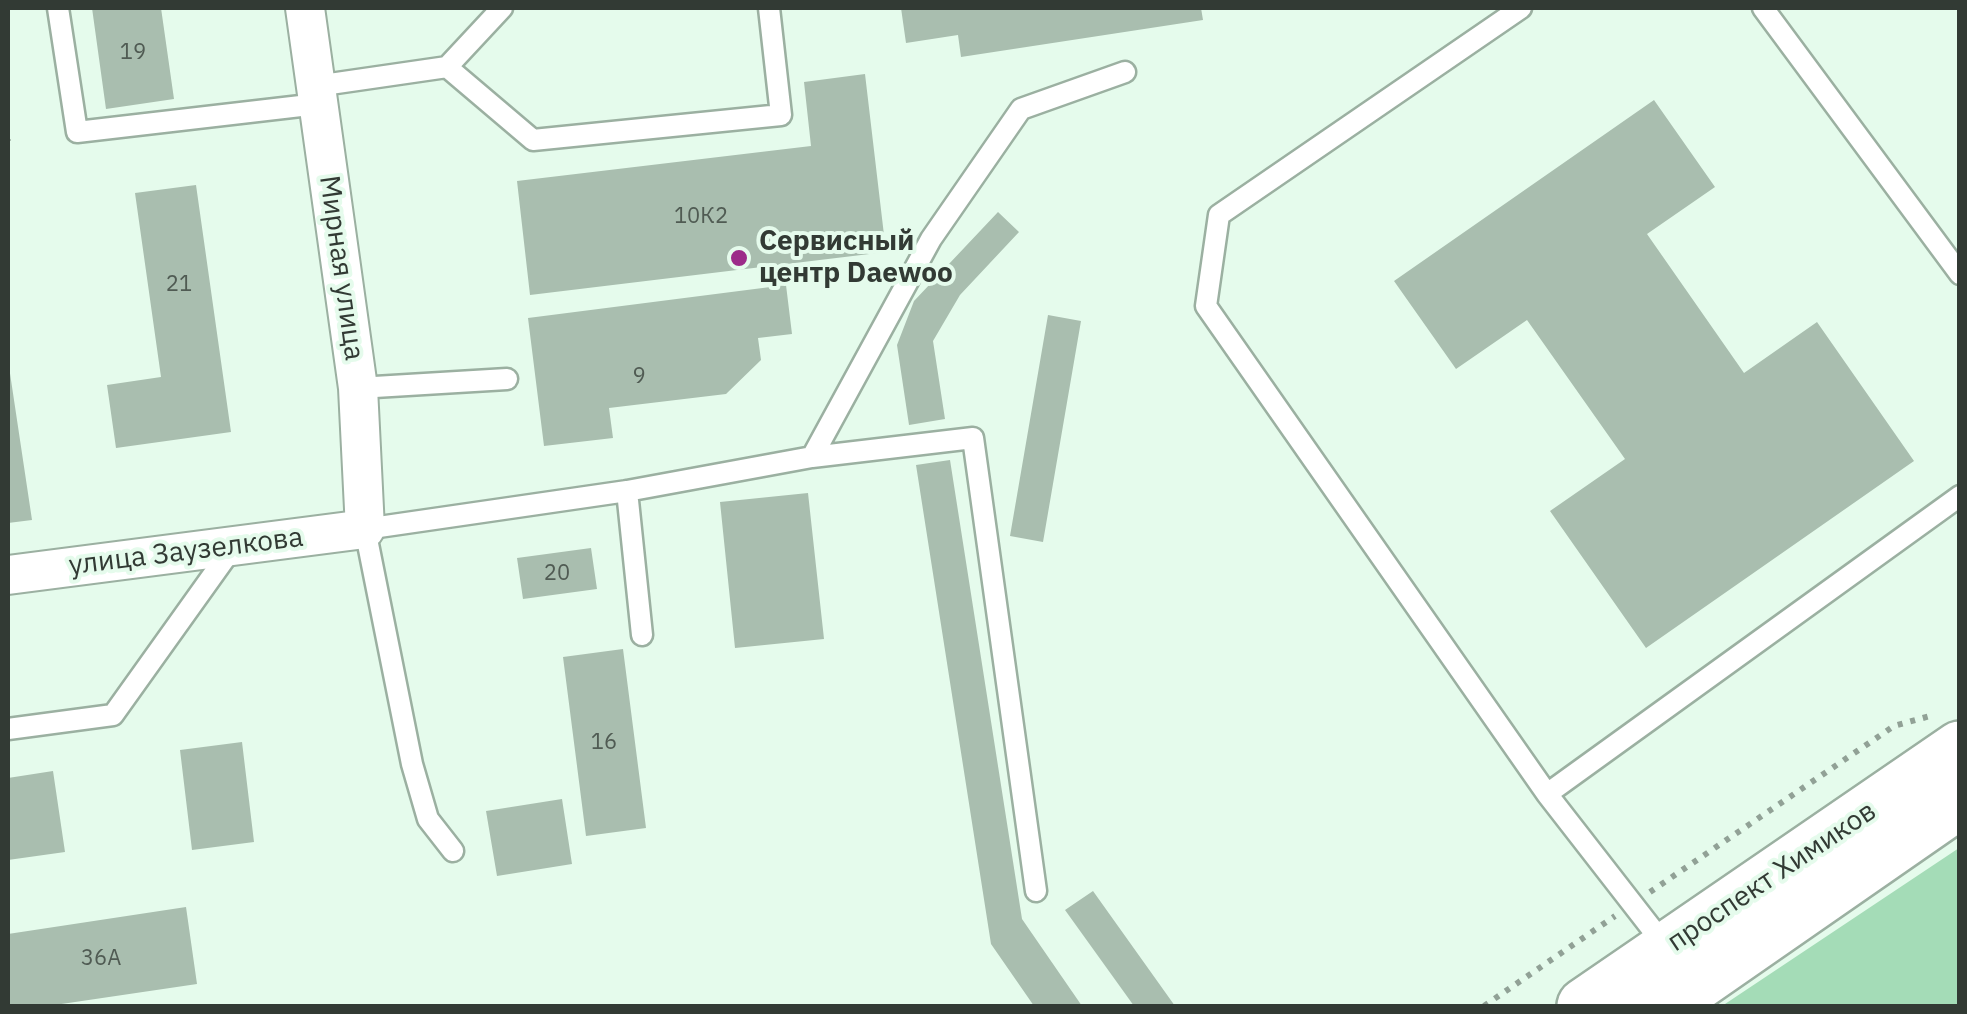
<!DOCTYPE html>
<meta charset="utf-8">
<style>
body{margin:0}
#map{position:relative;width:1967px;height:1014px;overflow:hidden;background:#e5fbec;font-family:"IBM Plex Sans",sans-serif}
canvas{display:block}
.frame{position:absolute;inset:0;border:10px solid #323a34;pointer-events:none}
</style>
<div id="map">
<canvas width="1967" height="1014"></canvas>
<div class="frame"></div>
</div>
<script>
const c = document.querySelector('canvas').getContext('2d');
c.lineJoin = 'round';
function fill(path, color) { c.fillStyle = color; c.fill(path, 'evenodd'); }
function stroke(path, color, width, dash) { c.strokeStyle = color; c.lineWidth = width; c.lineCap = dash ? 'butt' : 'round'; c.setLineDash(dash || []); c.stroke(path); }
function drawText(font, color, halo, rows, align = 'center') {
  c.font = font + ' "IBM Plex Sans",sans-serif'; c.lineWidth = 8; c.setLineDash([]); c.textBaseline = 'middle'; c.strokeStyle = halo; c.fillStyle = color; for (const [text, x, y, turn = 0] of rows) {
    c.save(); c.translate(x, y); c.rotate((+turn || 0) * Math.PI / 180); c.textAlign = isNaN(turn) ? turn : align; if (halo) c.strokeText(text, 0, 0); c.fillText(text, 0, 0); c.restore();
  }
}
const green = new Path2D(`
 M 1959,848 L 1959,1006 L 1722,1006 Z`);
const building = new Path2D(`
 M 92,8 L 161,8 L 174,99 L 106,109 Z
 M 901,8 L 1201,8 L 1203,20 L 961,57 L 958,35 L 906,43 Z
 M 865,74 L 886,252 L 530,295 L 517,181 L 811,146 L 804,82 Z
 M 1654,100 L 1715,187 L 1647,234 L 1744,373 L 1817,322 L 1914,461 L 1646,648 L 1550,511 L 1625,459 L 1527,320 L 1456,369 L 1394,281 Z
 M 196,185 L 231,432 L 116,448 L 107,385 L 161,377 L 135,193 Z
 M 998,212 L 1019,232 L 960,295 L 933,341 L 945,419 L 909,425 L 897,345 L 914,301 Z
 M 786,285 L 792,334 L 758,338 L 761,360 L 726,394 L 609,408 L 613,438 L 544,446 L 528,318 Z
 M 1048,315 L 1081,321 L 1043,542 L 1010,536 Z
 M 8,360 L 32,520 L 8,523 Z
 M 950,460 L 1022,919 L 1082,1006 L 1034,1006 L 991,944 L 916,465 Z
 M 808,493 L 824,639 L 735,648 L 720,502 Z
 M 591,548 L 597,589 L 523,599 L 517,558 Z
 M 623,649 L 646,828 L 586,836 L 563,657 Z
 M 242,742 L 254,842 L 192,850 L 180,750 Z
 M 53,771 L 65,852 L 8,860 L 8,778 Z
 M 562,799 L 572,864 L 497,876 L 486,811 Z
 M 1093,891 L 1175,1006 L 1134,1006 L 1065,910 Z
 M 186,907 L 197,984 L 48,1006 L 8,1006 L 8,934 Z`);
const path = new Path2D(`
 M 8,139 L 9,138
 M 1650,892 L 1894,726 L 1930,716
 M 1484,1006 L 1615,916`);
const service = new Path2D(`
 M 58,8 L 77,132 L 318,104
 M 1521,8 L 1219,215 L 1206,306 L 1547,794 L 1666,947
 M 1763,8 L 1960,274
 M 447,67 L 533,140 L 781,115 L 769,8
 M 316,86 L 447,67 L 502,8
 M 358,388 L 507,379
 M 812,457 L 973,438 L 1036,891
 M 627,491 L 642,635
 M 8,729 L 113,715 L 233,547
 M 1547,794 L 1960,496
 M 453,851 L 428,819 L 412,764 L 365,529 L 627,491 L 812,457 L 931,239 L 1021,109 L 1125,72`);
const minor = new Path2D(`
 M 8,575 L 365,529 L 358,388 L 305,8`);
const secondary = new Path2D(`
 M 1585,1006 L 1960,749
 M 1663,1006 L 1960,800`);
const markers = [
 [739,258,10,"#9c2b89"]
];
const numberNames = [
 ["19",133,53],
 ["10К2",701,217],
 ["21",179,285],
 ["9",639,377],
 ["20",557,574],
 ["16",604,743],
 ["36А",101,959]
];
const poiNames = [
 ["Сервисный",759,242],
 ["центр Daewoo",759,274]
];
const streetNames = [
 ["Мирная улица",341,268,82],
 ["улица Заузелкова",186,552,-7],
 ["проспект Химиков",1772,877,-34]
];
fill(green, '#a4dcb7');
fill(building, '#a9beaf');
stroke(service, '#9bb0a1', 25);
stroke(minor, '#9bb0a1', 42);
stroke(secondary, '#9bb0a1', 60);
stroke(path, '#91a196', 6, [5, 8]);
stroke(service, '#fff', 20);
stroke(minor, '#fff', 38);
stroke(secondary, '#fff', 55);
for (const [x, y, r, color] of markers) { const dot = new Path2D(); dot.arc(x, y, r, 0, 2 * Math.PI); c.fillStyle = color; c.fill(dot); stroke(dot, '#e5fbec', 4); }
drawText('22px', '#505b53', null, numberNames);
drawText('bold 28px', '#323a34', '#e5fbec', poiNames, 'left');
drawText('28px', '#323a34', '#e5fbec', streetNames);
</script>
